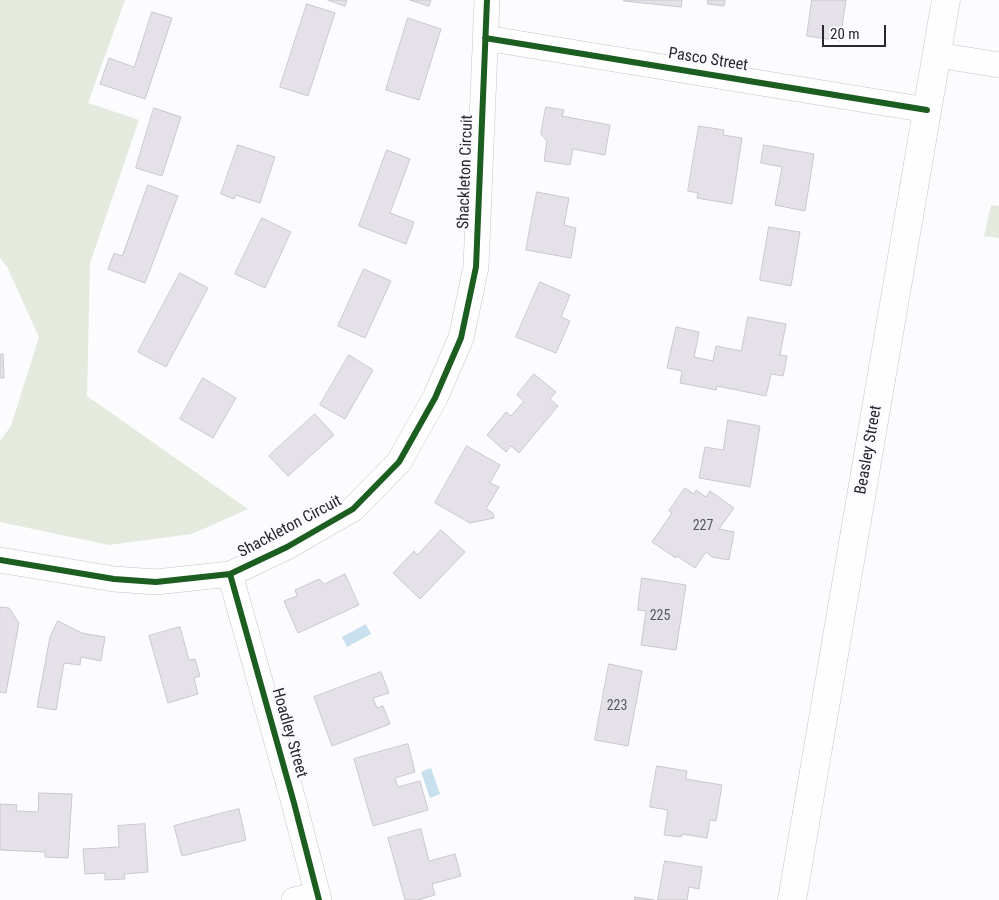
<!DOCTYPE html>
<style>
body{margin:0}
#map{position:relative;width:999px;height:900px;overflow:hidden;background:#fcfbfd;font-family:"Roboto Condensed",sans-serif}
canvas{display:block}
.scale{position:absolute;left:822px;top:25px;width:64px;height:22px;box-sizing:border-box;border:2px solid #2a2730;border-top:0;padding-left:6px;font-size:15px;line-height:18px;white-space:nowrap;color:#2a2730;-webkit-text-stroke:4px #fbfafe;paint-order:stroke}
</style>
<div id="map">
<canvas width="999" height="900"></canvas>
<div class="scale">20 m</div>
</div>
<script>
const c = document.querySelector('canvas').getContext('2d');
c.lineJoin = 'round';
function fill(path, color) { c.fillStyle = color; c.fill(path, 'evenodd'); }
function stroke(path, color, width, dash) { c.strokeStyle = color; c.lineWidth = width; c.lineCap = dash ? 'butt' : 'round'; c.setLineDash(dash || []); c.stroke(path); }
function drawText(font, color, halo, rows, align = 'center') {
  c.font = font + ' "Roboto Condensed",sans-serif'; c.lineWidth = 5; c.setLineDash([]); c.textBaseline = 'middle'; c.strokeStyle = halo; c.fillStyle = color; for (const [text, x, y, turn = 0] of rows) {
    c.save(); c.translate(x, y); c.rotate((+turn || 0) * Math.PI / 180); c.textAlign = isNaN(turn) ? turn : align; if (halo) c.strokeText(text, 0, 0); c.fillText(text, 0, 0); c.restore();
  }
}
const green = new Path2D(`
 M 0,0 L 125,0 L 88,103 L 139,120 L 90,263 L 87,396 L 248,509 L 192,534 L 109,545 L 0,522 L 0,441 L 11,426 L 39,337 L 7,267 L 0,258 Z
 M 991,205 L 999,206 L 999,238 L 984,236 Z`);
const water = new Path2D(`
 M 366,624 L 371,634 L 347,647 L 342,637 Z
 M 431,768 L 440,794 L 430,798 L 421,772 Z`);
const building = new Path2D(`
 M 328,0 L 347,0 L 345,6 Z
 M 410,0 L 431,0 L 429,6 Z
 M 624,0 L 682,0 L 681,7 L 624,1 Z
 M 708,0 L 725,0 L 724,6 L 708,4 Z
 M 812,0 L 846,0 L 840,41 L 807,36 Z
 M 307,4 L 335,13 L 308,96 L 280,87 Z
 M 152,12 L 172,18 L 145,99 L 100,84 L 109,58 L 134,67 Z
 M 408,18 L 441,29 L 419,100 L 386,90 Z
 M 546,107 L 564,110 L 562,116 L 610,125 L 605,155 L 573,149 L 570,165 L 544,161 L 547,141 L 541,134 Z
 M 154,108 L 181,117 L 162,176 L 136,168 Z
 M 699,126 L 724,130 L 723,135 L 742,138 L 732,204 L 697,198 L 698,193 L 688,191 Z
 M 238,145 L 275,157 L 260,203 L 236,195 L 234,199 L 221,194 Z
 M 764,145 L 814,154 L 805,211 L 775,205 L 782,167 L 761,163 Z
 M 387,150 L 410,159 L 390,213 L 414,222 L 406,244 L 359,226 Z
 M 148,185 L 178,196 L 145,283 L 108,269 L 114,253 L 122,256 Z
 M 537,192 L 569,198 L 564,225 L 576,228 L 571,258 L 526,250 Z
 M 262,218 L 291,232 L 265,288 L 235,274 Z
 M 769,227 L 800,232 L 791,286 L 760,280 Z
 M 364,269 L 391,281 L 365,338 L 338,326 Z
 M 180,273 L 208,288 L 166,367 L 138,352 Z
 M 540,282 L 570,295 L 561,317 L 570,321 L 556,353 L 516,337 Z
 M 748,317 L 786,324 L 780,355 L 787,356 L 783,376 L 771,374 L 766,396 L 717,386 L 716,390 L 680,383 L 682,371 L 667,368 L 676,327 L 699,332 L 694,357 L 713,361 L 716,346 L 741,351 Z
 M 3,354 L 4,378 L 0,378 L 0,355 Z
 M 349,355 L 373,370 L 345,419 L 320,405 Z
 M 534,374 L 556,392 L 550,399 L 558,406 L 519,453 L 511,446 L 506,452 L 487,435 L 506,412 L 511,416 L 524,401 L 517,395 Z
 M 203,378 L 236,398 L 213,438 L 180,419 Z
 M 315,414 L 334,435 L 288,476 L 269,456 Z
 M 728,420 L 760,426 L 750,487 L 699,478 L 705,447 L 723,450 Z
 M 467,446 L 500,465 L 490,483 L 499,487 L 486,509 L 493,513 L 494,518 L 470,523 L 435,503 Z
 M 685,488 L 694,494 L 696,490 L 706,497 L 710,491 L 734,508 L 719,529 L 734,532 L 729,560 L 712,557 L 706,552 L 695,568 L 677,556 L 676,558 L 652,542 L 672,513 L 669,511 Z
 M 441,530 L 465,552 L 420,599 L 393,573 L 414,551 L 417,555 Z
 M 345,574 L 359,605 L 298,633 L 284,601 L 297,596 L 295,590 L 319,579 L 324,584 Z
 M 642,578 L 686,585 L 676,650 L 641,645 L 646,611 L 638,610 Z
 M 0,607 L 9,608 L 19,623 L 6,693 L 0,692 Z
 M 58,621 L 82,633 L 105,637 L 101,661 L 81,657 L 80,665 L 64,663 L 56,710 L 37,707 L 50,637 Z
 M 180,627 L 189,660 L 195,659 L 200,676 L 194,678 L 198,694 L 168,703 L 149,636 Z
 M 609,664 L 642,671 L 628,746 L 595,740 Z
 M 381,672 L 389,693 L 373,698 L 377,708 L 383,706 L 390,724 L 332,746 L 314,697 Z
 M 408,744 L 415,772 L 395,778 L 398,787 L 420,781 L 428,810 L 373,826 L 354,759 Z
 M 657,766 L 687,771 L 686,779 L 722,785 L 716,821 L 710,820 L 707,838 L 682,834 L 681,837 L 664,835 L 668,810 L 650,807 Z
 M 39,793 L 72,794 L 68,858 L 45,857 L 45,852 L 0,850 L 0,804 L 17,805 L 16,811 L 38,812 Z
 M 239,809 L 246,840 L 182,856 L 174,826 Z
 M 145,824 L 148,872 L 124,874 L 125,879 L 105,880 L 105,873 L 85,874 L 83,849 L 119,847 L 118,826 Z
 M 421,829 L 429,861 L 455,854 L 461,876 L 432,884 L 435,895 L 418,900 L 405,900 L 388,838 Z
 M 665,861 L 702,867 L 699,889 L 689,887 L 687,900 L 658,900 Z
 M 635,897 L 654,900 L 635,900 Z`);
const minor = new Path2D(`
 M 485,38 L 927,110
 M 937,55 L 999,65
 M 0,560 L 114,579 L 156,582 L 230,574 L 287,547 L 353,509 L 399,462 L 435,398 L 461,338 L 476,267 L 487,0
 M 230,574 L 294,803 L 319,900
 M 294,900 L 318,895`);
const secondary = new Path2D(`
 M 792,900 L 946,0`);
const cycleway = new Path2D(`
 M 485,38 L 927,110
 M 0,560 L 114,579 L 156,582 L 230,574 L 287,547 L 353,509 L 399,462 L 435,398 L 461,338 L 476,267 L 487,0
 M 230,574 L 294,803 L 319,900`);
const numberNames = [
 ["227",703,526],
 ["225",660,616],
 ["223",617,706]
];
const streetNames = [
 ["Pasco Street",708,60,9],
 ["Shackleton Circuit",466,172,-88],
 ["Beasley Street",869,450,-80],
 ["Shackleton Circuit",290,527,-28],
 ["Hoadley Street",289,733,74]
];
fill(green, '#e5eadf');
fill(water, '#c8e0ee');
fill(building, '#e4e2e8');
stroke(building, '#cac8cd', 1);
stroke(minor, '#c6c4c9', 26);
stroke(secondary, '#c6c4c9', 29);
stroke(minor, '#fffeff', 25);
stroke(secondary, '#fffeff', 28);
stroke(cycleway, '#1b5e20', 6);
drawText('14px', '#58565e', null, numberNames);
drawText('16px', '#2a2730', '#fbfafe', streetNames);
</script>
